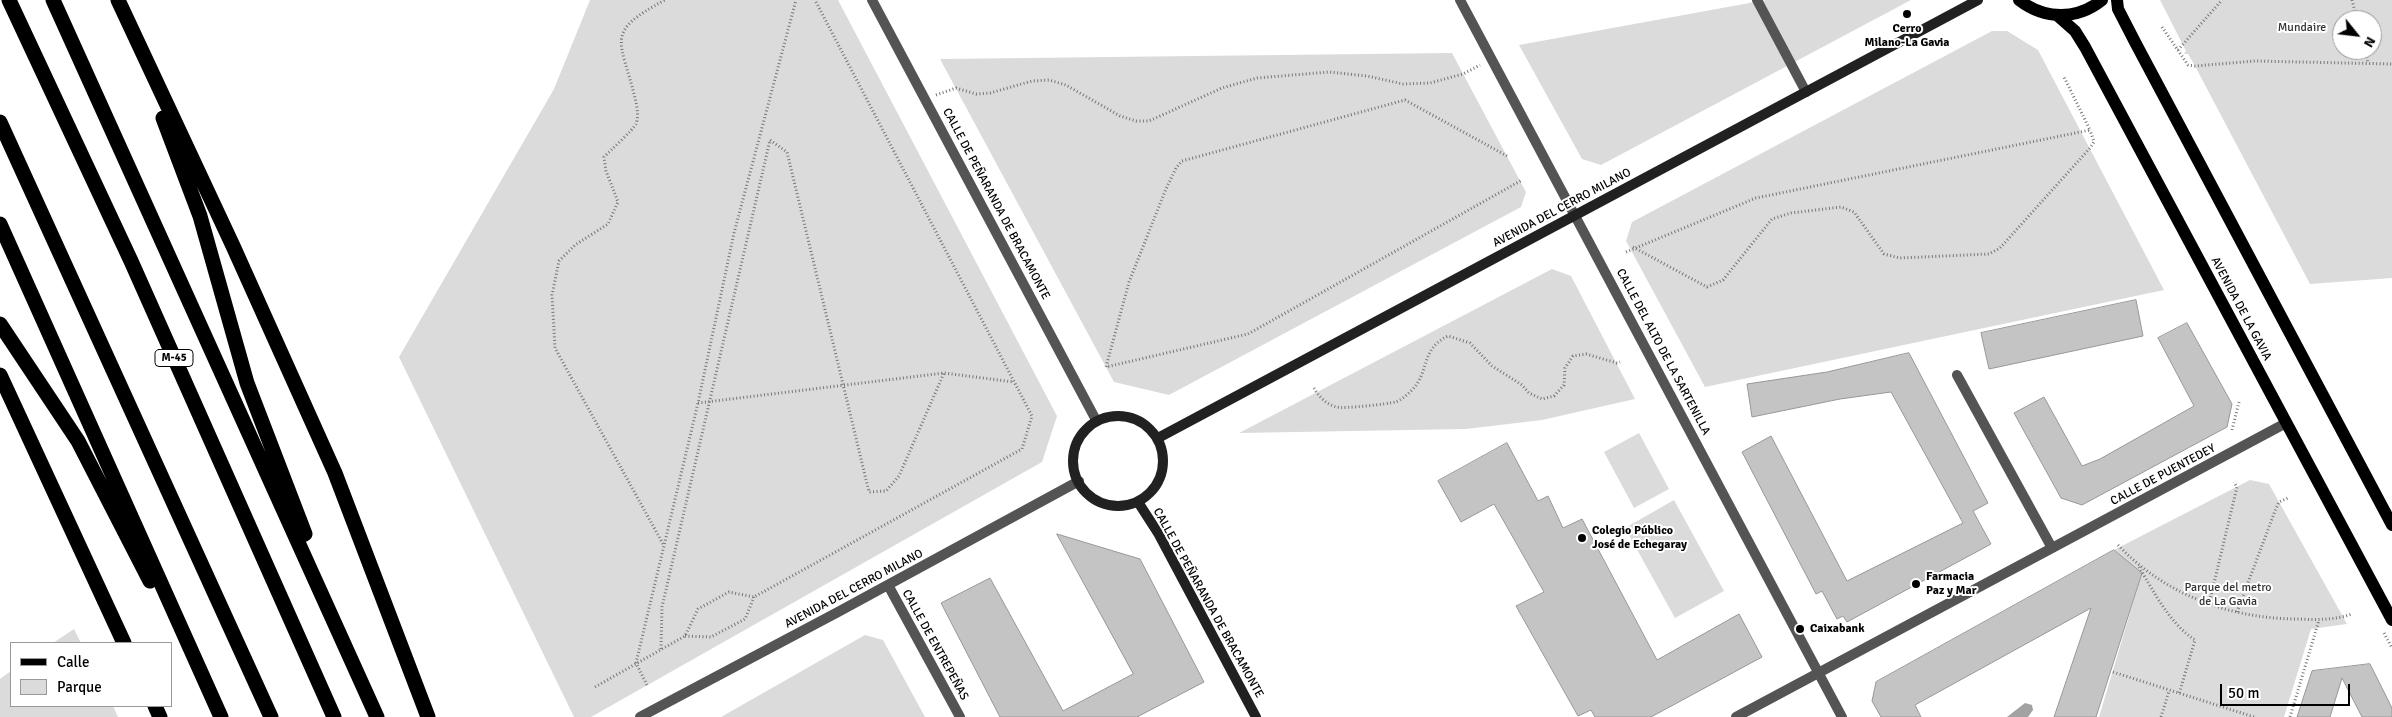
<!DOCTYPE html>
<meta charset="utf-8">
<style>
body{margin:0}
#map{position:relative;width:2392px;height:717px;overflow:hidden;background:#fff;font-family:Signika,sans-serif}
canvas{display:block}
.legend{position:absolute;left:10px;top:642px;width:162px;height:65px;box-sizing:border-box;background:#fff;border:1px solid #999;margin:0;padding:6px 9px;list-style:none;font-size:15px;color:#000}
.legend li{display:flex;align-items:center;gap:10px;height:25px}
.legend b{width:25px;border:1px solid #999}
.north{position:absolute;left:2332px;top:10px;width:50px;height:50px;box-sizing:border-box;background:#fff;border:1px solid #999;border-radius:50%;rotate:119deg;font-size:14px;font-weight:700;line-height:20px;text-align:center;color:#000}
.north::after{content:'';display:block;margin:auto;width:18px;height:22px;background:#000;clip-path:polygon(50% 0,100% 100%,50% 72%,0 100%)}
.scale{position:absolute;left:2220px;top:684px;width:130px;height:22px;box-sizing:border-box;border:2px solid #000;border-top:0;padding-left:6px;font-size:15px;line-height:18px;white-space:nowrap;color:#000;-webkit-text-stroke:4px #fff;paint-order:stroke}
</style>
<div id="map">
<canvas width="2392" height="717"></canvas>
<ul class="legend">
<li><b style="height:6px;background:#000"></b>Calle</li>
<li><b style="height:14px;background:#dbdbdb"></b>Parque</li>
</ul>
<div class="north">N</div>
<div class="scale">50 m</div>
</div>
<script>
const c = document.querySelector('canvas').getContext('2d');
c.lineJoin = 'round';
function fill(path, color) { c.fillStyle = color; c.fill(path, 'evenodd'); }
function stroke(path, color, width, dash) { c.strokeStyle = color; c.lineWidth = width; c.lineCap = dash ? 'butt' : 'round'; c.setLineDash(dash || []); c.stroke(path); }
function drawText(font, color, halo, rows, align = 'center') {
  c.font = font + ' Signika,sans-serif'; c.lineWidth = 4; c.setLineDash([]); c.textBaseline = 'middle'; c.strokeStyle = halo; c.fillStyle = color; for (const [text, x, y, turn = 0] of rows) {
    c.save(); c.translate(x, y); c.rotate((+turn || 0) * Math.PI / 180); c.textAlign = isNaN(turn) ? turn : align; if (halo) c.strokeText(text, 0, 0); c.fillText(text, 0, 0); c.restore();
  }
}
const green = new Path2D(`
 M 590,0 L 838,0 L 1057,416 L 1042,462 L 591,717 L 574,717 L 399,357 L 554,89 Z
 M 1766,0 L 1911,0 L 1601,165 L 1582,159 L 1519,45 Z
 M 2160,0 L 2392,0 L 2392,278 L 2310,284 L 2195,66 L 2188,54 L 2184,54 L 2186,51 ZM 2342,20 L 2372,20 L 2372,50 L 2342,50 Z
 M 1992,31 L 2007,31 L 2038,50 L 2164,290 L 1705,387 L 1626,241 L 1632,222 Z
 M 1452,53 L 1526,192 L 1521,207 L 1169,395 L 1114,382 L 940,59 Z
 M 1552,269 L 1571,276 L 1635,399 L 1542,420 L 1466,429 L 1239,433 Z
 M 1639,433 L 1669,489 L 1634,508 L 1604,452 Z
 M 2250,480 L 2269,484 L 2347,624 L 2311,629 L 2284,717 L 2099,717 L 2142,573 L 2114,550 Z
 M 1674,500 L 1724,591 L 1675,618 L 1625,528 Z
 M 74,629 L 81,643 L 53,643 Z
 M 865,635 L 883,640 L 925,717 L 721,717 Z
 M 11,671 L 11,706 L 113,706 L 118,717 L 0,717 L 0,679 Z`);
const water = new Path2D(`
 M 2025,703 L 2032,705 L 2033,710 L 2028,717 L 2007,717 Z`);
const building = new Path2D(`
 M 2136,300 L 2143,336 L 1989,369 L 1981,333 Z
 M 2187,323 L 2232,404 L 2227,427 L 2082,505 L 2061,498 L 2014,413 L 2044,397 L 2082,466 L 2100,459 L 2194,406 L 2158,338 Z
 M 1909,353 L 1988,503 L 1973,511 L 1991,544 L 1847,622 L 1843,616 L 1837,619 L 1822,591 L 1816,594 L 1742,452 L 1771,436 L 1847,581 L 1963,523 L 1891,392 L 1840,399 L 1752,417 L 1747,384 L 1827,372 Z
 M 1507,443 L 1538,501 L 1548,496 L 1563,528 L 1582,519 L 1657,660 L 1739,614 L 1762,657 L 1651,717 L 1595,717 L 1591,710 L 1578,716 L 1516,606 L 1544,592 L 1494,504 L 1461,522 L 1438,481 Z
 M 1057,534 L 1140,559 L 1204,682 L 1137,717 L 1000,717 L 941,603 L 990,578 L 1063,711 L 1133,674 Z
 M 2114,550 L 2142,573 L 2096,717 L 2054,717 L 2091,608 L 1915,705 L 1921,717 L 1881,717 L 1872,701 L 1876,682 Z
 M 2370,664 L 2392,708 L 2392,717 L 2362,717 L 2342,678 L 2330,717 L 2297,717 L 2312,671 Z`);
const path = new Path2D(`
 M 2352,0 L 2357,20
 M 2162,27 L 2188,65 L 2195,66 L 2255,61 L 2392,64
 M 2178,50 L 2222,0
 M 2365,50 L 2368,63
 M 936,95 L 956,88 L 976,94 L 990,93 L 1032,81 L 1049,80 L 1066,85 L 1120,116 L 1136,121 L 1149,121 L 1222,88 L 1257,78 L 1329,72 L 1367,76 L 1403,84 L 1430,83 L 1463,74 L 1480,65
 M 1507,156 L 1405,100 L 1182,161 L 1176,168 L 1166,189 L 1129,282 L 1106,367 L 1248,334 L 1522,180
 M 1633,247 L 1707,287 L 1723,280 L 1772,219 L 1791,213 L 1841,207 L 1854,212 L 1884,254 L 1900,258 L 1989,254 L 2000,248 L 2090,148 L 2094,142 L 2090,130
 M 1626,252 L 1756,198 L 2090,130 L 2064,77
 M 1314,388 C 1319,397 1327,405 1337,407 C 1343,409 1388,404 1395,402 C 1400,401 1407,395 1411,391 C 1430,373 1420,349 1448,336 L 1470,343 L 1492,366 L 1522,385 L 1529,393 L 1542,399 L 1554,396 L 1564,385 L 1565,368 L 1573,356 L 1586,354 L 1617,363 L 1620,362
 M 698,403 L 944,373 L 1014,382
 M 2232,430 L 2239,402
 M 663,544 L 555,348 L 552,295 L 559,261 L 575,245 L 608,224 L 618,202 L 606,171 L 604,157 C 610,151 633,130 636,124 C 639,116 637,106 635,98 C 621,39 603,33 665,0
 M 2118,545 C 2165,595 2231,619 2299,619 C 2317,620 2335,620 2352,614
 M 2139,567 C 2154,592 2170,624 2195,640 L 2179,694
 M 2209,604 L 2237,487 L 2234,482
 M 2237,612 L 2275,511 L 2279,502 L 2288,498
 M 2384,633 L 2392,648
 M 685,636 L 711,637 L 745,619 L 754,597
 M 661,649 L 662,607 L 770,140 L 787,152 L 869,492 L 886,491 L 899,476 L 944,373
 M 2113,672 L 2254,717
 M 647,685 L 636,663 L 698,403 L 734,233 L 796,0
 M 595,687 L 685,636 L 698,609 L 729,592 L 754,597 L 1022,449 L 1032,416 L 815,0
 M 2161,717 L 2169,691
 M 2290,717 L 2319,620`);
const minor = new Path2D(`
 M 872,0 L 1096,420
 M 1460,0 L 1842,717
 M 1757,0 L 1806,92
 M 1957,375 L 2052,548
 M 888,585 L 960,717
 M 640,717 L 838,612 L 1079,481
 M 1736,717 L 2286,423`);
const secondary = new Path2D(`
 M1073 461a45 45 0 1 1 90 0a45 45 0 1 1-90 0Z
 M 1158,438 L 1978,0
 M 1138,502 L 1158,533 L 1256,717`);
const primary = new Path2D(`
 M 2019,0 C 2045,20 2077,20 2102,0
 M 2117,0 L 2118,9 L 2135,42 L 2392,525
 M 2058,16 L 2075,31 L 2085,47 L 2392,620`);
const motorway = new Path2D(`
 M 9,0 L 131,261 L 334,717
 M 53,0 L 377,717
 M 118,0 L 233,246 L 335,473 L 428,717
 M 163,118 L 200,216 L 247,383 L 305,534
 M 0,122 L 271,717
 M 0,224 L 221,717
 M 0,324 L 78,441 L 150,581
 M 0,375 L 124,643
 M 155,706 L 160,717`);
const markers = [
 [1907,14,5,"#000"],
 [1582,538,5,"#000"],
 [1916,584,5,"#000"],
 [1800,629,5,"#000"]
];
const shields = [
 [174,358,38]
];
const shieldNames = [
 ["M-45",174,358]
];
const parkNames = [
 ["Mundaire",2302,28],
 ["Parque del metro",2228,588],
 ["de La Gavia",2228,602]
];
const poiNames = [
 ["Cerro",1907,29,"center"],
 ["Milano-La Gavia",1907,43,"center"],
 ["Colegio Público",1592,531],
 ["José de Echegaray",1592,545],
 ["Farmacia",1926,577],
 ["Paz y Mar",1926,591],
 ["Caixabank",1810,629]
];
const streetNames = [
 ["CALLE DE PEÑARANDA DE BRACAMONTE",996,204,62],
 ["AVENIDA DEL CERRO MILANO",1562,208,-28],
 ["AVENIDA DE LA GAVIA",2241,309,62],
 ["CALLE DEL ALTO DE LA SARTENILLA",1663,352,62],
 ["CALLE DE PUENTEDEY",2163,475,-28],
 ["AVENIDA DEL CERRO MILANO",854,589,-28],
 ["CALLE DE PEÑARANDA DE BRACAMONTE",1208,603,61],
 ["CALLE DE ENTREPEÑAS",935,645,61]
];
fill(green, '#dbdbdb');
fill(water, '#a2a2a2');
fill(building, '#c4c4c4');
stroke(building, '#989898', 1);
stroke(path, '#767676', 3, [1, 2.5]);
stroke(minor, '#545454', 10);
stroke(secondary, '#212121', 10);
stroke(primary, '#000', 12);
stroke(motorway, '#000', 15);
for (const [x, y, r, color] of markers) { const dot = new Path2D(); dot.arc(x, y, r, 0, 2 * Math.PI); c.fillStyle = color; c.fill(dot); stroke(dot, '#fff', 2); }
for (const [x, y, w] of shields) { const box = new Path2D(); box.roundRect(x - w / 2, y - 8.5, w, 17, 4); c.fillStyle = '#fff'; c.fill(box); stroke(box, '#000', 1); }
drawText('bold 11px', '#000', null, shieldNames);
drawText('12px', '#323232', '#fff', parkNames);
drawText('bold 12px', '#000', '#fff', poiNames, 'left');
drawText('12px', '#000', '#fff', streetNames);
</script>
